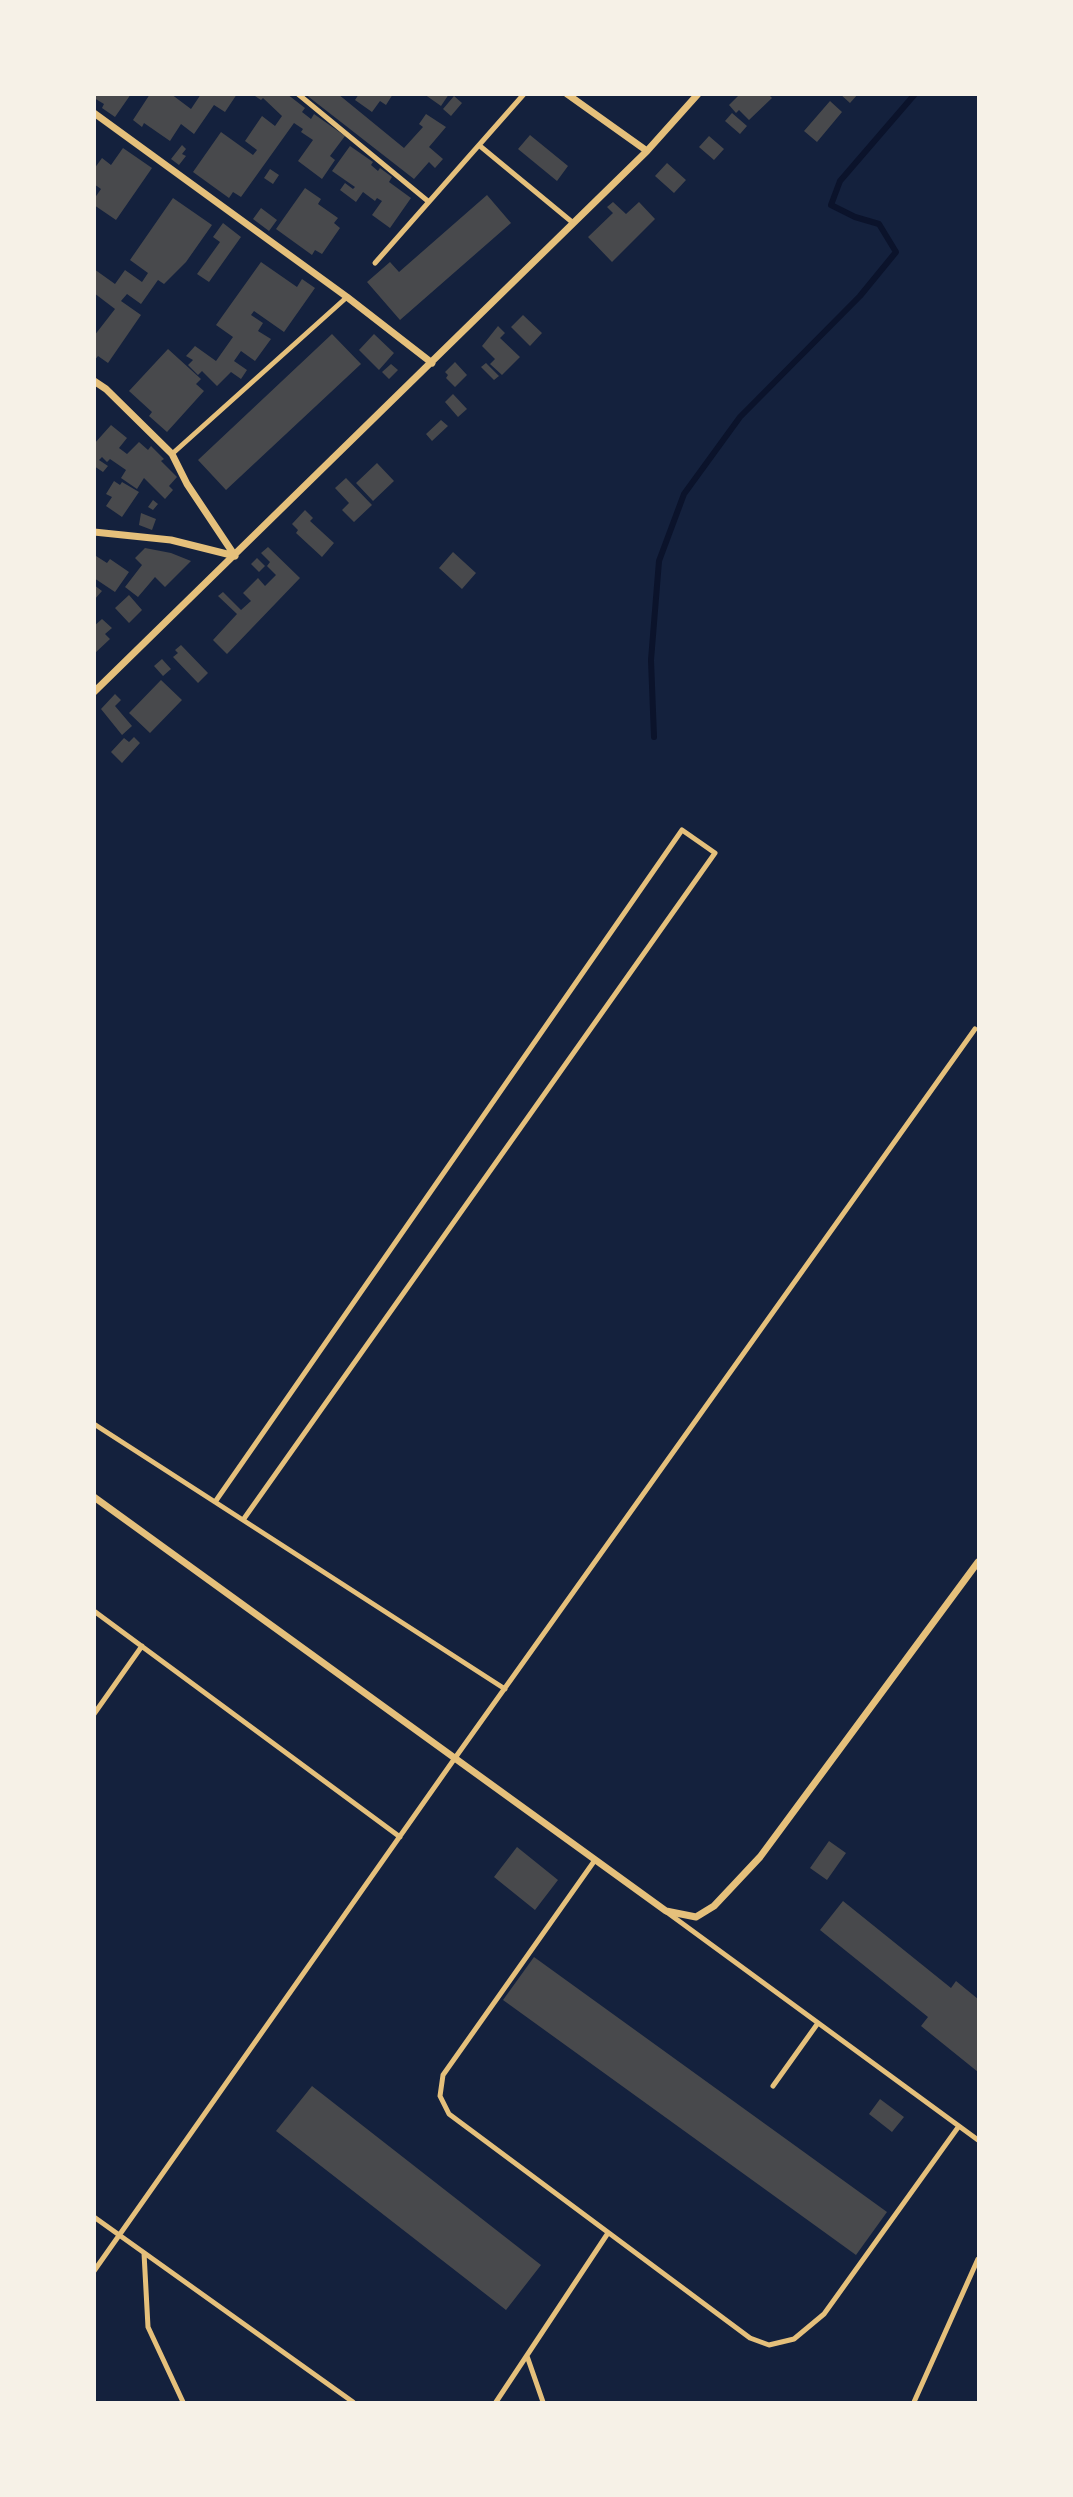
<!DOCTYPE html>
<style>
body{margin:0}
#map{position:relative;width:1073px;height:2497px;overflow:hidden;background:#14213d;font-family:Mulish,sans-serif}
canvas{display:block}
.frame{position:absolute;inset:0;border:96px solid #f6f1e7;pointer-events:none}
</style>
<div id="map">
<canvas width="1073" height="2497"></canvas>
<div class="frame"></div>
</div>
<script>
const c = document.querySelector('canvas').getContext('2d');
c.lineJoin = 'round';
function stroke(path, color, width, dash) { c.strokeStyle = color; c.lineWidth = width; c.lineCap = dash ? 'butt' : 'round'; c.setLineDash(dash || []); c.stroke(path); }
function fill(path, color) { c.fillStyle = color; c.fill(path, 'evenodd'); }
const stream = new Path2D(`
 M 654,737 L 651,660 L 659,561 L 684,494 L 740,417 L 860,296 L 896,252 L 879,224 L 855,217 L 831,205 L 840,181 L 915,94`);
const building = new Path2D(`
 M 94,94 L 131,94 L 115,117 L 102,108 L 104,104 L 94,98 Z
 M 150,94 L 171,94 L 191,109 L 201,94 L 237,94 L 225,112 L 214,105 L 194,134 L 181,124 L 170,141 L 144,123 L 142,127 L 133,120 Z
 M 252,94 L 287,94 L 305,108 L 302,112 L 311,119 L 314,114 L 345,136 L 330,156 L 335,160 L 322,179 L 298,161 L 313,140 L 301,132 L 303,129 L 294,123 L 241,197 L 233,192 L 229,198 L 193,172 L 221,132 L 253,155 L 257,150 L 245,141 L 262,116 L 275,126 L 282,116 L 263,98 L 261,100 Z
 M 305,94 L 338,94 L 404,148 L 423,127 L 419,124 L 426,114 L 446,127 L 429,147 L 443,159 L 435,168 L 429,162 L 414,179 Z
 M 359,94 L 393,94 L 386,105 L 380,101 L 372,112 L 355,100 Z
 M 424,94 L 449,94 L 441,106 Z
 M 740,94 L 768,94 L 772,98 L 749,120 L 739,110 L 736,113 L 729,105 Z
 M 840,94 L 858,94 L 850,103 Z
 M 454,96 L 462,103 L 451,116 L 443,109 Z
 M 830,101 L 842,112 L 817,142 L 804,131 Z
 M 732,113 L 747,126 L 740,134 L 725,121 Z
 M 530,135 L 568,166 L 557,181 L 518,149 Z
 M 709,136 L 724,149 L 714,160 L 699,147 Z
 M 182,145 L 186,149 L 182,154 L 186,156 L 179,165 L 171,159 Z
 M 350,146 L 373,162 L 371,165 L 378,171 L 380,168 L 392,177 L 389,182 L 411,198 L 390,228 L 372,215 L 382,201 L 377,198 L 375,201 L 363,192 L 356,202 L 340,190 L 345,183 L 353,189 L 355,187 L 332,171 Z
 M 123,148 L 152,168 L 116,220 L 94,205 L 94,199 L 101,189 L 94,184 L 94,169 L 102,158 L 111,165 Z
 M 667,163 L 686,180 L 674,193 L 655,176 Z
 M 270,169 L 279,175 L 273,184 L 264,178 Z
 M 305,188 L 321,199 L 318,204 L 338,218 L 334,223 L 340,228 L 322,254 L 315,250 L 312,255 L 276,229 Z
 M 487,195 L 511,223 L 400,320 L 367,282 L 390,262 L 399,272 Z
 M 173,198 L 212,225 L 186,262 L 164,284 L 158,280 L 141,304 L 127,294 L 121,301 L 141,315 L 108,363 L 98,356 L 94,361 L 94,336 L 115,309 L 94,293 L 94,269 L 115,284 L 125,270 L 142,282 L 148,273 L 130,260 Z
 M 613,202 L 626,214 L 639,202 L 655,219 L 612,262 L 588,237 L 613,213 L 607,207 Z
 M 261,208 L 277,220 L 269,231 L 253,219 Z
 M 223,223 L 241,237 L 209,282 L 197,274 L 220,242 L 213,237 Z
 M 261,262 L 297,287 L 302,279 L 315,288 L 284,332 L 254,311 L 251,315 L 263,323 L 258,331 L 271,339 L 255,361 L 241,351 L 234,361 L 247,370 L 241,379 L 231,372 L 217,386 L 202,371 L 198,375 L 188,365 L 193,360 L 186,356 L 195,346 L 216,361 L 233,337 L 216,325 Z
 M 523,315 L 542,333 L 530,346 L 511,327 Z
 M 498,326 L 505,333 L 500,338 L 520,357 L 502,375 L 490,364 L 495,359 L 482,346 Z
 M 332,334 L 361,364 L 226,490 L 198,460 Z
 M 374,334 L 394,353 L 379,370 L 359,350 Z
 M 168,349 L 201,379 L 196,384 L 204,391 L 167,432 L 149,416 L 152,412 L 129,391 Z
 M 455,362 L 467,375 L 455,387 L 446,378 L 448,375 L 445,372 Z
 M 486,363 L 499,376 L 494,380 L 481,367 Z
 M 391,364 L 398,370 L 389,379 L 382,372 Z
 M 453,394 L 467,409 L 458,417 L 445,402 Z
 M 441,420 L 448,426 L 432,441 L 426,434 Z
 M 111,425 L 127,438 L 119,448 L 127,454 L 139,442 L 148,450 L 151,446 L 164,459 L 161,461 L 177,477 L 169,486 L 173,490 L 165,499 L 144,478 L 137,489 L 121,478 L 126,470 L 110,459 L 107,462 L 102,457 L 99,460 L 108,466 L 103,472 L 94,466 L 94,444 Z
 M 377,463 L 394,481 L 373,501 L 356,483 Z
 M 346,478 L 372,505 L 354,522 L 342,510 L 349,503 L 335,488 Z
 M 114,481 L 120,485 L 122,482 L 139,492 L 122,517 L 106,506 L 112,497 L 106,494 Z
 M 153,500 L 158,504 L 153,510 L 148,507 Z
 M 305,510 L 313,518 L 310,521 L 334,543 L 322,557 L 296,533 L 298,530 L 292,524 Z
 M 141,513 L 156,519 L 152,530 L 139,525 Z
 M 268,547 L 300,578 L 227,654 L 213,640 L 237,614 L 218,596 L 223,592 L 241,610 L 251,601 L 243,593 L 258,578 L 265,586 L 276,575 L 267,566 L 270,562 L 261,553 Z
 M 145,548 L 171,553 L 191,561 L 165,587 L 155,577 L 138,597 L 125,587 L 142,565 L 135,558 Z
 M 453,552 L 476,573 L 462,589 L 439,568 Z
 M 96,556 L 107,563 L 110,559 L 129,572 L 115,592 L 94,578 Z
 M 257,558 L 265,566 L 259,572 L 251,564 Z
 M 94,585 L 102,591 L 94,600 Z
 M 129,595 L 142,610 L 129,623 L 115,608 Z
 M 102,619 L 112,628 L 105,634 L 110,639 L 94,654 L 94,626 Z
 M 181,645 L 208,673 L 198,683 L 173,657 L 178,653 L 175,650 Z
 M 162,659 L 171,669 L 163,676 L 154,666 Z
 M 161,680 L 182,700 L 150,733 L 129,713 Z
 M 115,694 L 121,700 L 115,706 L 132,726 L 122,735 L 101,709 Z
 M 134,737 L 140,743 L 122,763 L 111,752 L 124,738 L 129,742 Z
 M 829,1841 L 846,1853 L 827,1880 L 810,1868 Z
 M 517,1847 L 558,1880 L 535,1910 L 494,1877 Z
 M 843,1901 L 951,1988 L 956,1981 L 978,1999 L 978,2072 L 921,2026 L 928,2017 L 820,1930 Z
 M 534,1957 L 887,2212 L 856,2255 L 503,2000 Z
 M 312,2086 L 541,2265 L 506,2310 L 276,2131 Z
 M 880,2099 L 904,2117 L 892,2132 L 869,2114 Z`);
const service = new Path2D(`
 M 298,94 L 429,202
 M 480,146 L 572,222
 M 375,263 L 524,94
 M 172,454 L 347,297
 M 94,1424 L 505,1689
 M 215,1502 L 682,830 L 715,853 L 243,1520
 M 94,1611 L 400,1837
 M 94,1714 L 142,1646
 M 595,1860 L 443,2075 L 440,2096 L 449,2114 L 750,2338 L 769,2345 L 794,2339 L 824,2314 L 959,2126
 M 668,1913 L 978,2140
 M 773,2086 L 818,2023
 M 94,2217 L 353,2402
 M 144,2253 L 148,2327 L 183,2402
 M 94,2271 L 455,1758 L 975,1029
 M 527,2356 L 543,2402
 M 496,2402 L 608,2233
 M 914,2402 L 978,2259`);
const minor = new Path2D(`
 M 567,94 L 647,151
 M 94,113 L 347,297 L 432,363
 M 94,381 L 106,389 L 172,454 L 187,484 L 235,556
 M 94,532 L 171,540 L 235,556
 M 94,692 L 647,151 L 698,94
 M 94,1497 L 666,1911 L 696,1917 L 714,1906 L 760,1857 L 978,1562`);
stroke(stream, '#0b132b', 6);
fill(building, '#48494c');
stroke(service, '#e5c07b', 5);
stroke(minor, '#e5c07b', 7);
</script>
